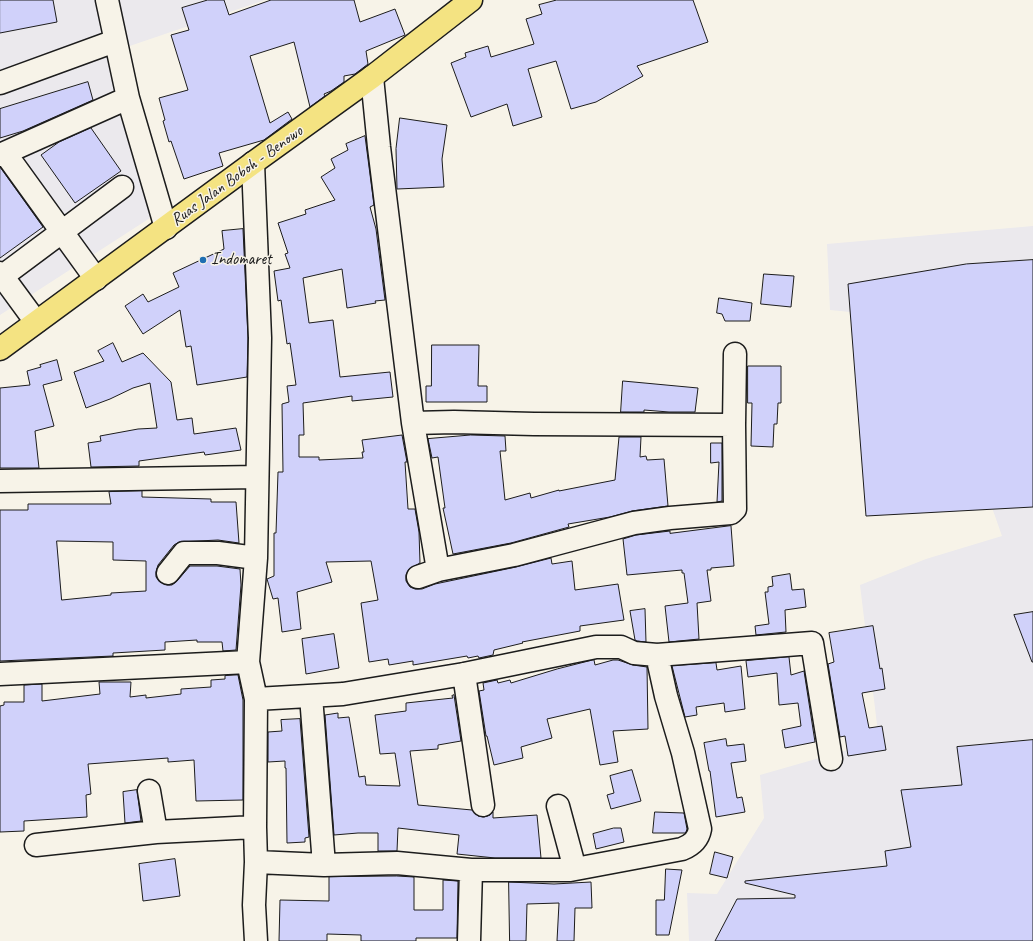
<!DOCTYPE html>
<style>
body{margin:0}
canvas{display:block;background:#f7f3e8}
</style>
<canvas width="1033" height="941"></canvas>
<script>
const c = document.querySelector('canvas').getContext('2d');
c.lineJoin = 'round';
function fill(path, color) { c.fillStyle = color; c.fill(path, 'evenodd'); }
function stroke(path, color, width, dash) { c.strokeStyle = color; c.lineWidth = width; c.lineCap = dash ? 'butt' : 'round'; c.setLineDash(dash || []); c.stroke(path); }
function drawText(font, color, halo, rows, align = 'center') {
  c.font = font + ' Caveat,sans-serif'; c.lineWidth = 3; c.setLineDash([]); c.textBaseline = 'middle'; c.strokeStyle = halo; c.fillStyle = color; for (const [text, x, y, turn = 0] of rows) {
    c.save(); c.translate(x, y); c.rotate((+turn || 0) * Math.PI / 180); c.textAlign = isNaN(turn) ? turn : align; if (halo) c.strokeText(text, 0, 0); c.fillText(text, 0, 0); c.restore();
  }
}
const built = new Path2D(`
 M 0,0 L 265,0 L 112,52 L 150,218 L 0,315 Z
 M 1033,226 L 1033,941 L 689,941 L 687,893 L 717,894 L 764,818 L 760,775 L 879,741 L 860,585 L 926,559 L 1002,536 L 983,482 L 983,325 L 830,310 L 827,244 Z`);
const building = new Path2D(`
 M 0,0 L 53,0 L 57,22 L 0,33 Z
 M 208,0 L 224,0 L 229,15 L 271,0 L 354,0 L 360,22 L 395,9 L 405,35 L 366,51 L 368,64 L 355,74 L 344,76 L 344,82 L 331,91 L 324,94 L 325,96 L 310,107 L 294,42 L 250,56 L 270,123 L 288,112 L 292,119 L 264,140 L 219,153 L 223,166 L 184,179 L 171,141 L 169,142 L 163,121 L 165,120 L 159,98 L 188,90 L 171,35 L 189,30 L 182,8 Z
 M 557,0 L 693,0 L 708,42 L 637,66 L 643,76 L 596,102 L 571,109 L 556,61 L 528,69 L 542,117 L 513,126 L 507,104 L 471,117 L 451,63 L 466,57 L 465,53 L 488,46 L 491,57 L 534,44 L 526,19 L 542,14 L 539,5 Z
 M 88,82 L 93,100 L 23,131 L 0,138 L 0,109 Z
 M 400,118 L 447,125 L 442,159 L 444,187 L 397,189 L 396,149 Z
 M 91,128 L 121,171 L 75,203 L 41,155 L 59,142 Z
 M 365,136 L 374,205 L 370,207 L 376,229 L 385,300 L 375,301 L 376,303 L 347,308 L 342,269 L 303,278 L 309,323 L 333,320 L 340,377 L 390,372 L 393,397 L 352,401 L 352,396 L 303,403 L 304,435 L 299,435 L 299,457 L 319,457 L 319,460 L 363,458 L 362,452 L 364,452 L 362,440 L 402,435 L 407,462 L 405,462 L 408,509 L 415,509 L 419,532 L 420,563 L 409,569 L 406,575 L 406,581 L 410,587 L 415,589 L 422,589 L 435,584 L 516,567 L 551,558 L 552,564 L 572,561 L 575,590 L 618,584 L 624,620 L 580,626 L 580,631 L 522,642 L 523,643 L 494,650 L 493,655 L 479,658 L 478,656 L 468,658 L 467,656 L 413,665 L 413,661 L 389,665 L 388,659 L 369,662 L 361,603 L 378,600 L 371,561 L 326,562 L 332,582 L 297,592 L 301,629 L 282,632 L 278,598 L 273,599 L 267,579 L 274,576 L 274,533 L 276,533 L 278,472 L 283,472 L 282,404 L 289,402 L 287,386 L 296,385 L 290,343 L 287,344 L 281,300 L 278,301 L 274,271 L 290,268 L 285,254 L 288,253 L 278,223 L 306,214 L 305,210 L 335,200 L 321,177 L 335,168 L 331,159 L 348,150 L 346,144 Z
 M 0,167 L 43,227 L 0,258 Z
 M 243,229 L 248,338 L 247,377 L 197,385 L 191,346 L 186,347 L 180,310 L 143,334 L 125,306 L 143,294 L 148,302 L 179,287 L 173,273 L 224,249 L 222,231 Z
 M 1033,260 L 1033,507 L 866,516 L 848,284 L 966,264 Z
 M 764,274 L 794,276 L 791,307 L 761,304 Z
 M 719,298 L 752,303 L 750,321 L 725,321 L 722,314 L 717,313 Z
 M 113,343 L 122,362 L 143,353 L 171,382 L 177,420 L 192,418 L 194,434 L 236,428 L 241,450 L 205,455 L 204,452 L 139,461 L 139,466 L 91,467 L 88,443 L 101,441 L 100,436 L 138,429 L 157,428 L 150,383 L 133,388 L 110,399 L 86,408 L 74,372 L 104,361 L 98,351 Z
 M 432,345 L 479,345 L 478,386 L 487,386 L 487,402 L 426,402 L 426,386 L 431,386 Z
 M 57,360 L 62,380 L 43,385 L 54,426 L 35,431 L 39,468 L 0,468 L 0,388 L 30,385 L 27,371 L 41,367 L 40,365 Z
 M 748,366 L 781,366 L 781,403 L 778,403 L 777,424 L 774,424 L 773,447 L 751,446 L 752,403 L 748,403 Z
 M 623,381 L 698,388 L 695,412 L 669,412 L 644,410 L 644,412 L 621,412 Z
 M 471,435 L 505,436 L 506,451 L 500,451 L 505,500 L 530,493 L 531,498 L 559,490 L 559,491 L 615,480 L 619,437 L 641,437 L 640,457 L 646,456 L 647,460 L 664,459 L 668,506 L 632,511 L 610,517 L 568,524 L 569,527 L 511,543 L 453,554 L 443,508 L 445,508 L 438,457 L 432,458 L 428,439 Z
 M 711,443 L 722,443 L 722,501 L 717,502 L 719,462 L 711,463 Z
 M 142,491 L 142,497 L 211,499 L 211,502 L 236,502 L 239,543 L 218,540 L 179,542 L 174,545 L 158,565 L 156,572 L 156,577 L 160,582 L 167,585 L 172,585 L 177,581 L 190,566 L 217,566 L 240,569 L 241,585 L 236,650 L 223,651 L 222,642 L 197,642 L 197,640 L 165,642 L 165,650 L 113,653 L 113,656 L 0,661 L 0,510 L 28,510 L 28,504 L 111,504 L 109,492 ZM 57,541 L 113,542 L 113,560 L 146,561 L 146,591 L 111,593 L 111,595 L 62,600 Z
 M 731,526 L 734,566 L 711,568 L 711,570 L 707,570 L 711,601 L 697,603 L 699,639 L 669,642 L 665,606 L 688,603 L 684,573 L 682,573 L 682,570 L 627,575 L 623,539 L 636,535 L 670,531 L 670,533 Z
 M 790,574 L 792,590 L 804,589 L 806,607 L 785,610 L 786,632 L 756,635 L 755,626 L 769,624 L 765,592 L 768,592 L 768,587 L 773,586 L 772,577 Z
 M 645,609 L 646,642 L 637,641 L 635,640 L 630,611 Z
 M 1033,612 L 1033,662 L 1032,662 L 1014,615 Z
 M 873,626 L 880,669 L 882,668 L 885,689 L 862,693 L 869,728 L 882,726 L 886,750 L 848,756 L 845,736 L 840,737 L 828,664 L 834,662 L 829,633 Z
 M 334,634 L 339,668 L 306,674 L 302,639 Z
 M 789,657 L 791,675 L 804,671 L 815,742 L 785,748 L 782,730 L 801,726 L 798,703 L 779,705 L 777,673 L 748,677 L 746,661 Z
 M 594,660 L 595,665 L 613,660 L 618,660 L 633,665 L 647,667 L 648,729 L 613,731 L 618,762 L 600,765 L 590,709 L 547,719 L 552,738 L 521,747 L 523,758 L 494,765 L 487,736 L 486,736 L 479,691 L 484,690 L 483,683 L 497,680 L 498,683 L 510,680 L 511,683 L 557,669 Z
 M 716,663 L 717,670 L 741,666 L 745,709 L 725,712 L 724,703 L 696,707 L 697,715 L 685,717 L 672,666 Z
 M 238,675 L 243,700 L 243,800 L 196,801 L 194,760 L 168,762 L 168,758 L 88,764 L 91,794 L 86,795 L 87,817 L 24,821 L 24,831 L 0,832 L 0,706 L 4,705 L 4,702 L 24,702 L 24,685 L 42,684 L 42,701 L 100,694 L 99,682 L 131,682 L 130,697 L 146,695 L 146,698 L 181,694 L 181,689 L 211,687 L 211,680 L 225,679 L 225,676 Z
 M 454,695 L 461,741 L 438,745 L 438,749 L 410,751 L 418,805 L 472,810 L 478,816 L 484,817 L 490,815 L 493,812 L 493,818 L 537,815 L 541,858 L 495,858 L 457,854 L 459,835 L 398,828 L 397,851 L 378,851 L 378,833 L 358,833 L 334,835 L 325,715 L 338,713 L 338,718 L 349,717 L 359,777 L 365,776 L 366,785 L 400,786 L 395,753 L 380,754 L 375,715 L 406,711 L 406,703 L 453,698 L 452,696 Z
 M 300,719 L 309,837 L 305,838 L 305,842 L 287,843 L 286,768 L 285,768 L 285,761 L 268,762 L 268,732 L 282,731 L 281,720 Z
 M 726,739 L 727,746 L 744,744 L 746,761 L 731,763 L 737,798 L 742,797 L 745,812 L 716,817 L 710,771 L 709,771 L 704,743 Z
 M 1033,740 L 1033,941 L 715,941 L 737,899 L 795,898 L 795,895 L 745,883 L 745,881 L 887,866 L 885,851 L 911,847 L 901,790 L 962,785 L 957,747 Z
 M 632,770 L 641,801 L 611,809 L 607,795 L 614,793 L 610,776 Z
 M 137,790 L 141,821 L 125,823 L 123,792 Z
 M 655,812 L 684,813 L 687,829 L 686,832 L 685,833 L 653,833 Z
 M 614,828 L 621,828 L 624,842 L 596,849 L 593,834 Z
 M 715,852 L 733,857 L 727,878 L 710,874 Z
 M 175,859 L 180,896 L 143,901 L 139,864 Z
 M 666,869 L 682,870 L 669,935 L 656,935 L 656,900 L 664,900 Z
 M 397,876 L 414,877 L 414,910 L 443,910 L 443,880 L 458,881 L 457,938 L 416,938 L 416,941 L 361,941 L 361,935 L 327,934 L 327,941 L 279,941 L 280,900 L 329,901 L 329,877 Z
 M 509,882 L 554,884 L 591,882 L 592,908 L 575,908 L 574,941 L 557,941 L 559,903 L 527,904 L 526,941 L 510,941 Z`);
const minor = new Path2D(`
 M 107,0 L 128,98 L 166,228
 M 372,77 L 379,147 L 413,423 L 438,570 L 418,577
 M 0,83 L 115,41
 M 5,153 L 96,279
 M 0,155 L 128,98
 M 253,163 L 260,338 L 256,558 L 248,662 L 256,699 L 255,827 L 256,862 L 254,905 L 256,941
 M 0,273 L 36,322
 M 0,278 L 122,187
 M 413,423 L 454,422 L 534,424 L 734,425
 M 0,481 L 257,477
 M 438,570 L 514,555 L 634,523 L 670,518 L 731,513 L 735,509 L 734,425 L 735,354
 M 168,573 L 184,553 L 218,553 L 256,558
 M 0,674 L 248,662
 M 464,674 L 483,805
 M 311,696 L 324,865
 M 256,699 L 343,694 L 464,674 L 596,647 L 621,647 L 634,653 L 657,655 L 812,643 L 831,759
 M 149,791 L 156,832
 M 36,845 L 156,832 L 255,827
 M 256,862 L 324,865 L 397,863 L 471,870 L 469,941
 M 471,870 L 570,870 L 572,858 L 558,806
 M 570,870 L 682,849 C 692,845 698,840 700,829 L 683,753 L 666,696 L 657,655`);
const major = new Path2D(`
 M 0,349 L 253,163 L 372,77 L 471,0`);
const markers = [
 [203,260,4,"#1f6fb2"]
];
const streetNames = [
 ["Ruas Jalan Boboh - Benowo",237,176,-36]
];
const poiNames = [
 ["Indomaret",211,260]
];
fill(built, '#ebe9ed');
fill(building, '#d0d1fa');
stroke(building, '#1c1c1c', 1);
stroke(minor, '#1c1c1c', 25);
stroke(major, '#1c1c1c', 25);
stroke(minor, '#f7f3e8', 22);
stroke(major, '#f4e382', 22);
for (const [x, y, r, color] of markers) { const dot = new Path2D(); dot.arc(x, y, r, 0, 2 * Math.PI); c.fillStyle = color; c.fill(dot); stroke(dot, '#f7f3e8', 1.5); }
drawText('17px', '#1c1c1c', '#f7f3e8', streetNames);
drawText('17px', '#1c1c1c', '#f7f3e8', poiNames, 'left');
</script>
